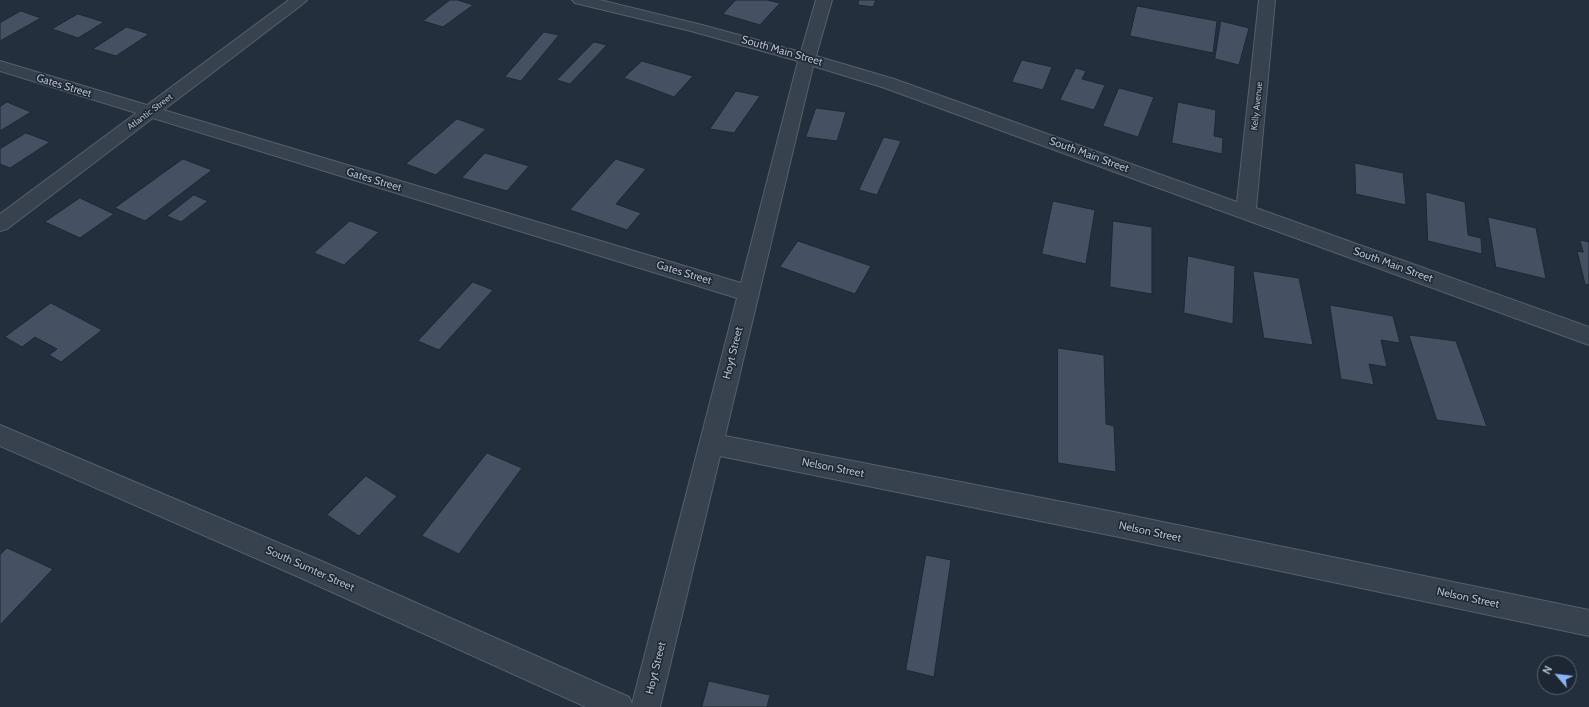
<!DOCTYPE html>
<style>
body{margin:0}
#map{position:relative;width:1589px;height:707px;overflow:hidden;background:#242f3e;font-family:Cabin,sans-serif}
canvas{display:block}
.north{position:absolute;left:1537px;top:655px;width:40px;height:40px;box-sizing:border-box;background:#1d2633;border:1px solid #59626f;border-radius:50%;rotate:298deg;font-size:11px;font-weight:700;line-height:16px;text-align:center;color:#b4bcc9}
.north::after{content:'';display:block;margin:auto;width:14px;height:18px;background:#8ab4f8;clip-path:polygon(50% 0,100% 100%,50% 72%,0 100%)}
</style>
<div id="map">
<canvas width="1589" height="707"></canvas>
<div class="north">N</div>
</div>
<script>
const c = document.querySelector('canvas').getContext('2d');
c.lineJoin = 'round';
function fill(path, color) { c.fillStyle = color; c.fill(path, 'evenodd'); }
function stroke(path, color, width, dash) { c.strokeStyle = color; c.lineWidth = width; c.lineCap = dash ? 'butt' : 'round'; c.setLineDash(dash || []); c.stroke(path); }
function drawText(font, color, halo, rows, align = 'center') {
  c.font = font + ' Cabin,sans-serif'; c.lineWidth = 3; c.setLineDash([]); c.textBaseline = 'middle'; c.strokeStyle = halo; c.fillStyle = color; for (const [text, x, y, turn = 0] of rows) {
    c.save(); c.translate(x, y); c.rotate((+turn || 0) * Math.PI / 180); c.textAlign = isNaN(turn) ? turn : align; if (halo) c.strokeText(text, 0, 0); c.fillText(text, 0, 0); c.restore();
  }
}
const building = new Path2D(`
 M 450,0 L 458,0 L 473,5 L 443,27 L 423,21 Z
 M 736,0 L 767,0 L 780,3 L 760,25 L 723,14 Z
 M 859,0 L 876,0 L 873,7 L 858,5 Z
 M 1137,6 L 1217,21 L 1213,53 L 1130,36 Z
 M 21,11 L 41,18 L 0,41 L 0,23 Z
 M 78,14 L 104,22 L 78,38 L 52,29 Z
 M 1221,21 L 1249,28 L 1239,65 L 1215,59 Z
 M 127,27 L 149,34 L 116,56 L 93,49 Z
 M 544,32 L 559,35 L 521,81 L 505,77 Z
 M 594,42 L 607,45 L 570,84 L 557,80 Z
 M 1022,60 L 1052,67 L 1043,90 L 1012,82 Z
 M 642,61 L 693,76 L 674,97 L 624,78 Z
 M 1076,68 L 1086,71 L 1082,79 L 1105,85 L 1094,110 L 1060,100 Z
 M 1119,88 L 1154,97 L 1138,137 L 1103,126 Z
 M 736,91 L 760,96 L 734,133 L 710,129 Z
 M 7,102 L 31,112 L 0,131 L 0,107 Z
 M 1178,102 L 1216,110 L 1214,136 L 1223,138 L 1222,154 L 1172,143 Z
 M 816,108 L 846,112 L 837,141 L 806,137 Z
 M 457,119 L 486,129 L 436,175 L 406,164 Z
 M 26,133 L 50,142 L 10,168 L 0,164 L 0,149 Z
 M 884,137 L 901,141 L 877,195 L 859,190 Z
 M 485,153 L 529,166 L 507,191 L 462,178 Z
 M 183,159 L 212,170 L 145,221 L 115,208 Z
 M 616,159 L 646,169 L 616,204 L 641,213 L 627,230 L 570,210 Z
 M 1355,163 L 1403,173 L 1406,205 L 1356,194 Z
 M 1426,192 L 1465,202 L 1468,235 L 1481,238 L 1482,254 L 1428,241 Z
 M 194,195 L 208,201 L 181,222 L 167,216 Z
 M 80,198 L 114,214 L 80,238 L 45,222 Z
 M 1053,201 L 1095,210 L 1086,264 L 1042,254 Z
 M 1488,217 L 1536,228 L 1546,279 L 1496,267 Z
 M 350,221 L 379,232 L 344,265 L 314,253 Z
 M 1113,221 L 1152,227 L 1152,294 L 1110,287 Z
 M 1580,240 L 1589,242 L 1589,285 L 1585,284 L 1577,251 L 1583,252 Z
 M 798,241 L 871,266 L 855,294 L 780,267 Z
 M 1188,256 L 1235,266 L 1233,324 L 1184,313 Z
 M 1253,271 L 1299,278 L 1313,345 L 1264,338 Z
 M 473,282 L 493,290 L 439,350 L 418,341 Z
 M 51,303 L 102,330 L 61,362 L 49,355 L 57,349 L 35,337 L 22,347 L 5,337 Z
 M 1330,305 L 1393,316 L 1400,343 L 1381,340 L 1387,367 L 1369,364 L 1374,385 L 1341,379 Z
 M 1409,335 L 1456,341 L 1487,427 L 1437,420 Z
 M 1058,348 L 1104,355 L 1106,424 L 1114,426 L 1116,472 L 1058,463 Z
 M 487,453 L 522,468 L 459,554 L 422,536 Z
 M 366,476 L 397,496 L 359,536 L 327,515 Z
 M 7,548 L 53,569 L 0,625 L 0,555 Z
 M 926,555 L 951,560 L 934,677 L 906,670 Z
 M 709,681 L 770,695 L 767,707 L 702,707 Z`);
const minor = new Path2D(`
 M 572,0 L 600,0 L 702,25 L 801,52 L 816,0 L 832,0 L 816,56 L 894,79 L 1237,202 L 1259,0 L 1275,0 L 1256,208 L 1589,327 L 1589,345 L 882,87 L 813,66 L 725,436 L 1119,513 L 1589,610 L 1589,636 L 1119,537 L 720,456 L 660,707 L 586,707 L 301,578 L 0,446 L 0,425 L 319,560 L 629,697 L 632,704 L 737,298 L 0,71 L 0,61 L 741,283 L 798,61 L 691,31 L 575,3 Z`);
const tertiary = new Path2D(`
 M 289,0 L 307,0 L 304,3 L 7,229 L 0,231 L 0,214 Z`);
const farStreetnames = [
 ["Kelly Avenue",1257,106,-84],
 ["Atlantic Street",150,112,-37]
];
const streetNames = [
 ["South Main Street",782,51,16],
 ["Gates Street",64,86,17],
 ["South Main Street",1089,155,20],
 ["Gates Street",374,180,17],
 ["South Main Street",1393,265,20],
 ["Gates Street",684,273,17],
 ["Hoyt Street",733,353,-76],
 ["Nelson Street",833,468,11],
 ["Nelson Street",1150,532,12],
 ["South Sumter Street",310,569,24],
 ["Nelson Street",1468,598,12],
 ["Hoyt Street",656,668,-76]
];
fill(building, '#455162');
stroke(building, '#1f2835', 1);
stroke(minor, '#565f6c', 2);
stroke(tertiary, '#565f6c', 2);
fill(minor, '#38414e');
fill(tertiary, '#38414e');
drawText('9px', '#b4bcc9', '#1d2633', farStreetnames);
drawText('11px', '#b4bcc9', '#1d2633', streetNames);
</script>
